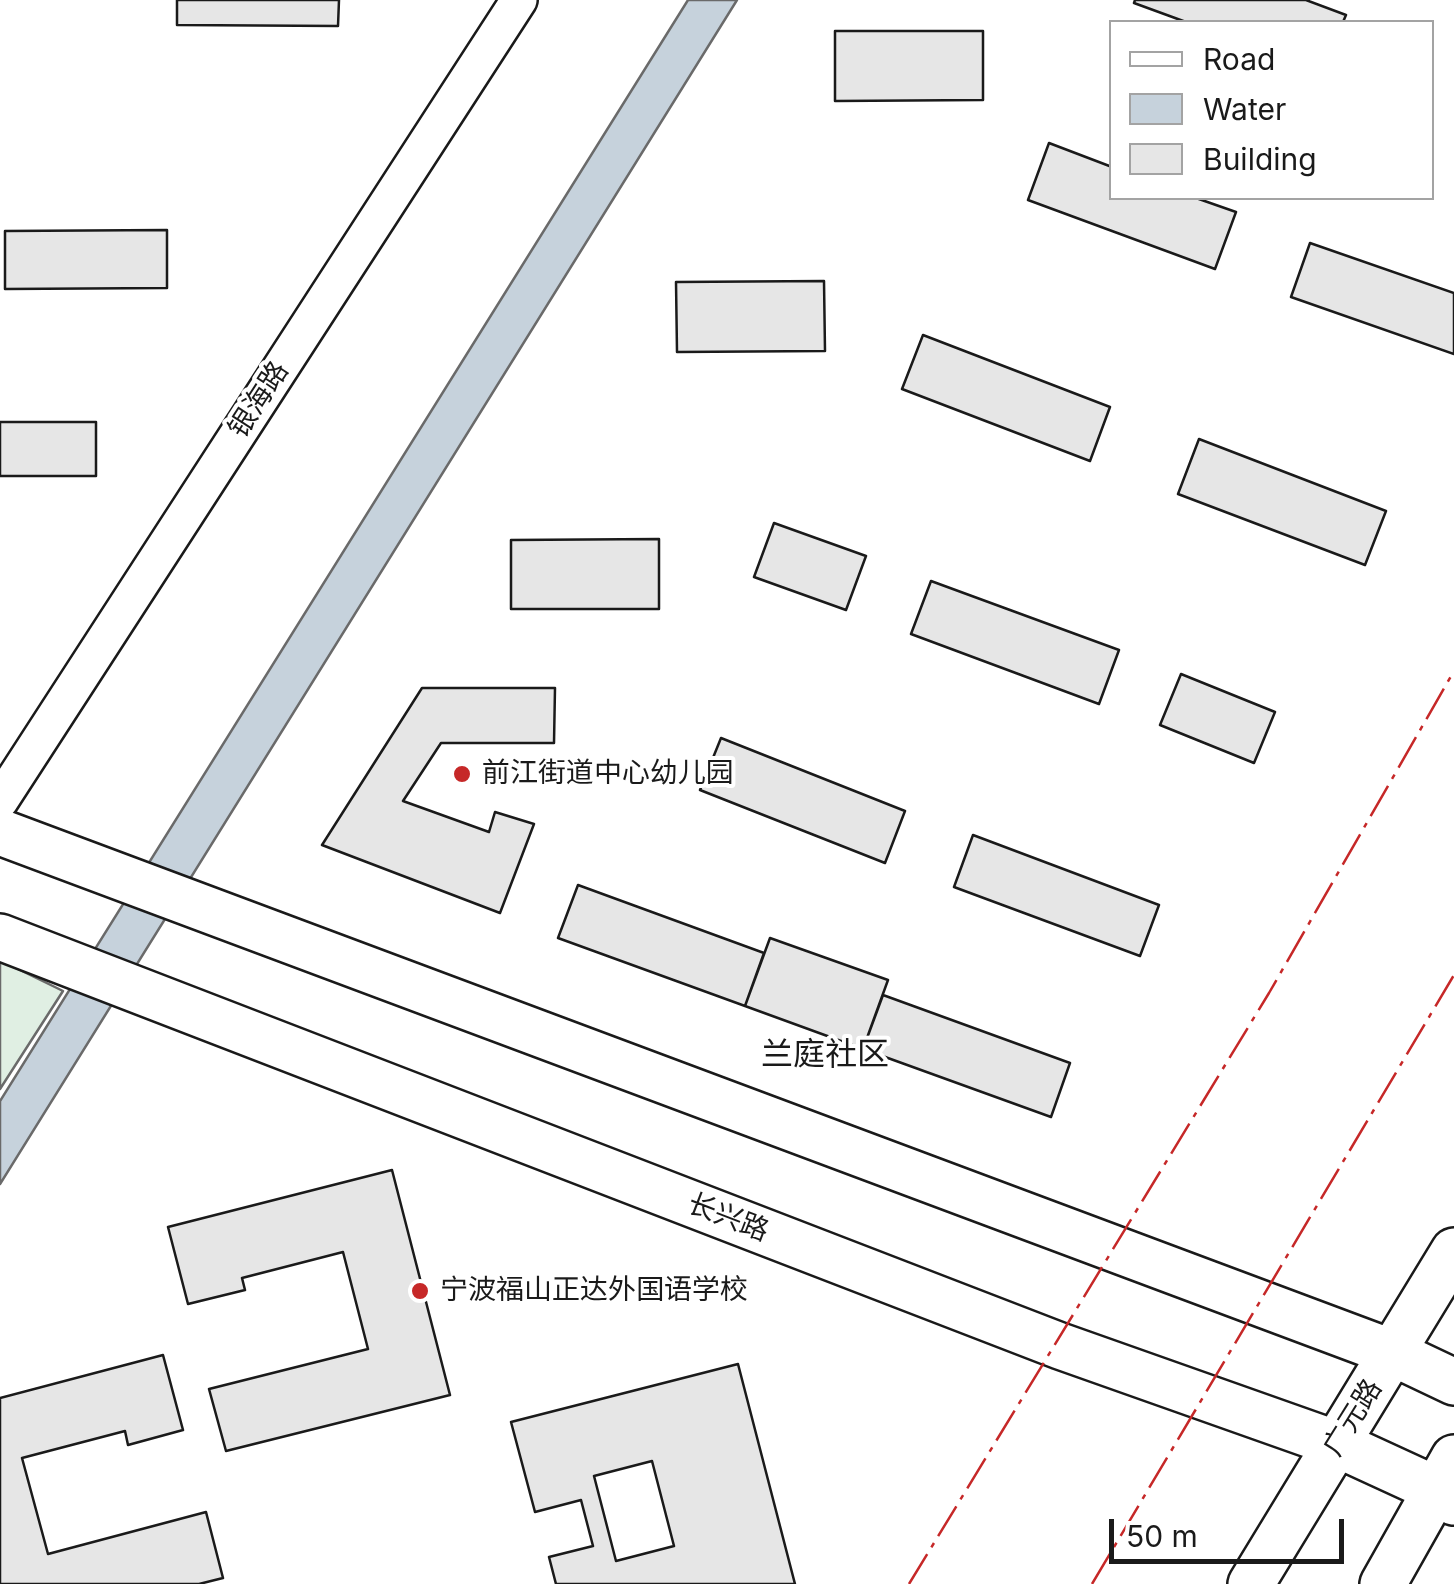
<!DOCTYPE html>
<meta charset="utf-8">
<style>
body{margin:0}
#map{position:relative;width:1454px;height:1584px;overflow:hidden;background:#fff;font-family:Inter,sans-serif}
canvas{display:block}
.legend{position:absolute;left:1109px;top:20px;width:325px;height:180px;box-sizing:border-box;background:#fff;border:2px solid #a3a3a3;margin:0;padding:12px 18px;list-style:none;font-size:30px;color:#1a1a1a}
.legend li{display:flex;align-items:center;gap:20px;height:50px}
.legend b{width:50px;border:2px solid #a3a3a3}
.scale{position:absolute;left:1109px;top:1519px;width:235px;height:45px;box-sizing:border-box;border:5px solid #1a1a1a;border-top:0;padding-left:12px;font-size:30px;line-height:35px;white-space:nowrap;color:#1a1a1a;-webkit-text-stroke:8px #fff;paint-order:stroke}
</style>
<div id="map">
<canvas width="1454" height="1584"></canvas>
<ul class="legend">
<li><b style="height:12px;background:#fff"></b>Road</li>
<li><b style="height:28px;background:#c6d2dc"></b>Water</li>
<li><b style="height:28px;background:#e6e6e6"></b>Building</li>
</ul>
<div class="scale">50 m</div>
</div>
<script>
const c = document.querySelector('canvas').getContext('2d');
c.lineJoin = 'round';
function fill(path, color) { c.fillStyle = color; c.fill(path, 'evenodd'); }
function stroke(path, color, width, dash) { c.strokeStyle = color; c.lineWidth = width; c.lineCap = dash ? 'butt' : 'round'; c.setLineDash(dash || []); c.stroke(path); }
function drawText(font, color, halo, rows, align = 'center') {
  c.font = font + ' Inter,"Noto Sans SC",sans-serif'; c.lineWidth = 8; c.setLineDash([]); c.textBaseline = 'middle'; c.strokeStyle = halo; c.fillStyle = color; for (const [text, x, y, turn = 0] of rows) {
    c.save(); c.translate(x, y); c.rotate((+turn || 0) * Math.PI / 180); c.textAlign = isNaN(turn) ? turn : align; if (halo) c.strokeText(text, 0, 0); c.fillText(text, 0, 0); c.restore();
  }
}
const green = new Path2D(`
 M 0,960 L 63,991 L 0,1089 Z`);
const water = new Path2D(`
 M 688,0 L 737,0 L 0,1184 L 0,1101 Z`);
const building = new Path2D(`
 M 177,0 L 339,0 L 338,26 L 177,25 Z
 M 1135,0 L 1306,0 L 1346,15 L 1343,22 L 1186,22 L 1134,3 Z
 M 835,31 L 983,31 L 983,100 L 835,101 Z
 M 1049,143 L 1112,167 L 1112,198 L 1196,198 L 1236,212 L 1215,269 L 1028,200 Z
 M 167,230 L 167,288 L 5,289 L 5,231 Z
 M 1310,243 L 1454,293 L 1454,354 L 1291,297 Z
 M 824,281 L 825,351 L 677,352 L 676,282 Z
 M 923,335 L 1110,407 L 1090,461 L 902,389 Z
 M 0,422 L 96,422 L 96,476 L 0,476 Z
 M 1199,439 L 1386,511 L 1365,565 L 1178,494 Z
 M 774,523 L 866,556 L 846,610 L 754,577 Z
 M 659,539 L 659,609 L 511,609 L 511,540 Z
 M 931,581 L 1119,650 L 1099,704 L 911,634 Z
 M 1181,674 L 1275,712 L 1254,763 L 1160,725 Z
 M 422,688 L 555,688 L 554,743 L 441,743 L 403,801 L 489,832 L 495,812 L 534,824 L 500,913 L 322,845 Z
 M 721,738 L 905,811 L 885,863 L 700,790 Z
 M 973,835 L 1159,905 L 1140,956 L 954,887 Z
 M 578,885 L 764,953 L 745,1006 L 558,938 Z
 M 770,938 L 888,980 L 863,1049 L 745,1006 Z
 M 883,995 L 1070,1063 L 1051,1117 L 863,1049 Z
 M 392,1170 L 450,1395 L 226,1451 L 209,1389 L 368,1349 L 343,1252 L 242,1278 L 245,1290 L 188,1304 L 168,1227 Z
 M 163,1355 L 183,1430 L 128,1445 L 125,1431 L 22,1458 L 48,1554 L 206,1512 L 223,1578 L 199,1584 L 0,1584 L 0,1398 Z
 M 738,1364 L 795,1584 L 556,1584 L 549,1557 L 593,1546 L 581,1500 L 535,1512 L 511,1422 ZM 652,1461 L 674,1546 L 616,1561 L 594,1476 Z`);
const minor = new Path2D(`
 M 0,801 L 519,0`);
const major = new Path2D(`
 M 0,832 L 1393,1353 L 1454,1382
 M 0,937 L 1060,1346 L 1337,1444 L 1437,1490 L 1454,1502
 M 1251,1584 L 1454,1251
 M 1383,1584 L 1454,1458`);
const power = new Path2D(`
 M 909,1584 L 1269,993 L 1454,671
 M 1092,1584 L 1454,975`);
const markers = [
 [462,774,10,"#c62828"],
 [420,1291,10,"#c62828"]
];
const streetNames = [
 ["银海路",259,400,-57],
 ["长兴路",728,1218,21],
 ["广元路",1353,1418,-58]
];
const poiNames = [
 ["前江街道中心幼儿园",482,774],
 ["宁波福山正达外国语学校",440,1291]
];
const quarterNames = [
 ["兰庭社区",825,1055]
];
fill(green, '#e0efe3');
stroke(green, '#6a6a6a', 2.5);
fill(water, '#c6d2dc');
stroke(water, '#6a6a6a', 2.5);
fill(building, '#e6e6e6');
stroke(building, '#1a1a1a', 2.5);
stroke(minor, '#1a1a1a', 40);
stroke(major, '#1a1a1a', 50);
stroke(minor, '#fff', 35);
stroke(major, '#fff', 45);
stroke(power, '#c62828', 2.5, [35, 8, 5, 8]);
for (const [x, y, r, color] of markers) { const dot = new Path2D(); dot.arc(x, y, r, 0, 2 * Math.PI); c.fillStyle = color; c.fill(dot); stroke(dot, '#fff', 4); }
drawText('28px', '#1a1a1a', '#fff', streetNames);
drawText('28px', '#1a1a1a', '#fff', poiNames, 'left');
drawText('32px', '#1a1a1a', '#fff', quarterNames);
</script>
